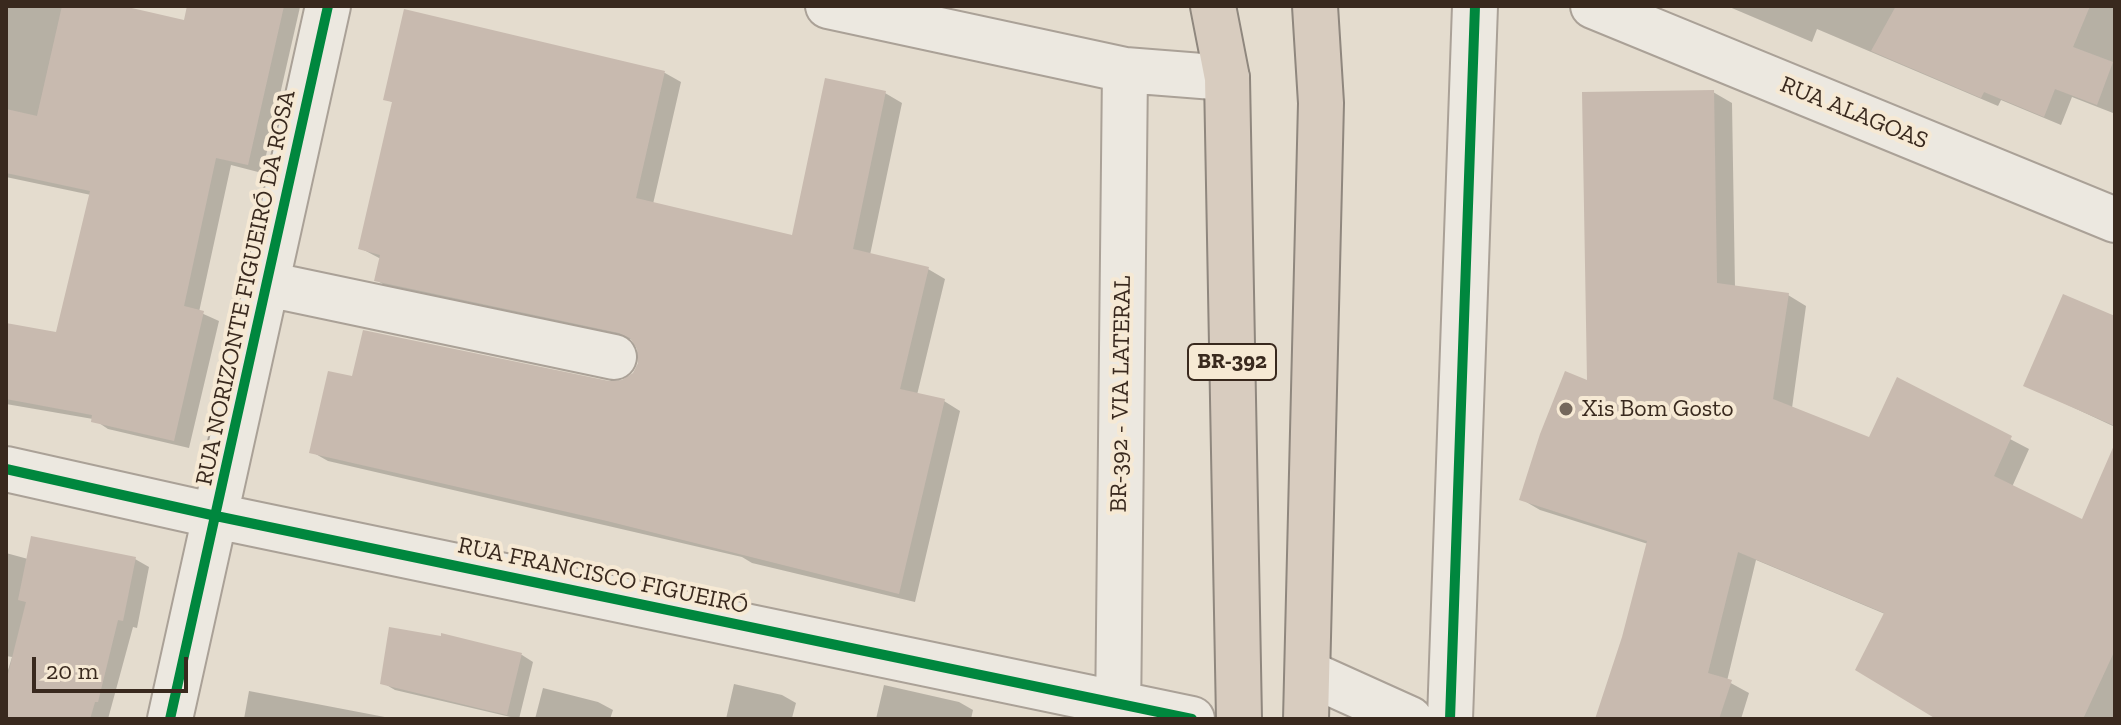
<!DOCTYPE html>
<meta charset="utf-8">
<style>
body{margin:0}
#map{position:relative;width:2121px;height:725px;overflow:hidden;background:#e4dcce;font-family:"Zilla Slab",serif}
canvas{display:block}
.frame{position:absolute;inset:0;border:8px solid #39291e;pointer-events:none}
.scale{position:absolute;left:32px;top:657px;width:156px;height:36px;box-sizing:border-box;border:4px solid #39291e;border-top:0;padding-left:10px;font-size:24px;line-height:28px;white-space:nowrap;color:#39291e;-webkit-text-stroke:6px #f6e9d4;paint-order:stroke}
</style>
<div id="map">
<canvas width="2121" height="725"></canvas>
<div class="frame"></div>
<div class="scale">20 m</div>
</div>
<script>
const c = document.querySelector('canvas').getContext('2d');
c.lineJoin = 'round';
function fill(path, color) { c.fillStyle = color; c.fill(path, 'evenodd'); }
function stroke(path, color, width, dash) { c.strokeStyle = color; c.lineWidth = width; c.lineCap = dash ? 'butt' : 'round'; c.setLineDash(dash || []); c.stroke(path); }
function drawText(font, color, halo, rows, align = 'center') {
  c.font = font + ' "Zilla Slab",serif'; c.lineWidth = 8; c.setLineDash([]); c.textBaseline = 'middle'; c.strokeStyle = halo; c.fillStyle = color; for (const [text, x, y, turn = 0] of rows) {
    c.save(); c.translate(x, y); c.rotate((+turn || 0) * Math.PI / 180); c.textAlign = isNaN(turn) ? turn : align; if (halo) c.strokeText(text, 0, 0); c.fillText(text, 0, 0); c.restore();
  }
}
const shadow = new Path2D(`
 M 6,6 L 115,6 L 185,23 L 189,6 L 300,7 L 262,173 L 231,165 L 199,312 L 219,321 L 189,448 L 108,429 L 93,419 L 6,404 L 6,325 L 57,335 L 91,195 L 6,177 Z
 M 1727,6 L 2115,6 L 2115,108 L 2113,113 L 2072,97 L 2061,125 L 2001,100 L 1998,106 L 1817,29 L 1812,42 Z
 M 406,12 L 665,73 L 681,82 L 653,204 L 793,237 L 885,93 L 902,103 L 870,255 L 928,269 L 945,279 L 917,395 L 944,401 L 960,411 L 915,602 L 752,563 L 742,557 L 328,461 L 312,452 L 354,378 L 609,383 L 623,382 L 635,374 L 640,363 L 639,348 L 634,340 L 393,290 L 376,280 L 381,259 L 360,248 L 394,103 L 386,99 Z
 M 1713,92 L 1732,103 L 1735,288 L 1788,295 L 1806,306 L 1792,408 L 1870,440 L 1898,380 L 2029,449 L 2012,487 L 2083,522 L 2115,448 L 2115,719 L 1939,719 L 1885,614 L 1756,560 L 1727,681 L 1749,693 L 1741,719 L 1597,719 L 1624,638 L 1648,544 L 1540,510 L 1521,499 L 1589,383 Z
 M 2115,318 L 2115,427 L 2025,385 Z
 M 6,553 L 28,559 L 135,559 L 149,567 L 137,628 L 133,627 L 108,719 L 6,719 L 6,677 L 12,657 L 6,656 Z
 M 443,636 L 522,655 L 533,662 L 519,719 L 395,690 L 383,683 Z
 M 734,684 L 782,695 L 796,703 L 792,718 L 796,719 L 726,719 Z
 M 884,685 L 959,702 L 973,710 L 971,719 L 876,719 Z
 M 543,688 L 598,702 L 613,710 L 610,719 L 535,719 Z
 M 249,691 L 390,718 L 392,719 L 244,719 Z`);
const building = new Path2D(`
 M 62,6 L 123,6 L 184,20 L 187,6 L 284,6 L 248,165 L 216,158 L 184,306 L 204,311 L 174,441 L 91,422 L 92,415 L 6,399 L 6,323 L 56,332 L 90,191 L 6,173 L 6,109 L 37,116 Z
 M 1896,6 L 2090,6 L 2073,47 L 2113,62 L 2097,105 L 2055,89 L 2044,117 L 1984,92 L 1981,98 L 1871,51 Z
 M 404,9 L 665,71 L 636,198 L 792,235 L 825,78 L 886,91 L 853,249 L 929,267 L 900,389 L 945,399 L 899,594 L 607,521 L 309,453 L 328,371 L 352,376 L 363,330 L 609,381 L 622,380 L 633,373 L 638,363 L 637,349 L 630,338 L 619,333 L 374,281 L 380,255 L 358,249 L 392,102 L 383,100 Z
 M 1714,90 L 1717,283 L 1789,293 L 1773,399 L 1869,437 L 1897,377 L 2012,436 L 1994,476 L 2082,519 L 2115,443 L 2115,650 L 2083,719 L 1936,719 L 1855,670 L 1884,613 L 1738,552 L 1708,673 L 1732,680 L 1719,719 L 1595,719 L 1622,637 L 1647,541 L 1519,500 L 1540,434 L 1565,371 L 1587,380 L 1582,92 Z
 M 2063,294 L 2115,316 L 2115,426 L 2023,386 Z
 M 31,536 L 136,557 L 123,621 L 118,620 L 98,702 L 95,702 L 90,719 L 6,719 L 6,682 L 26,602 L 18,600 Z
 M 389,627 L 441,636 L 441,633 L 522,653 L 507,715 L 380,684 Z`);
const minor = new Path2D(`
 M 828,6 L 1125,70 L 1227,78
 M 1593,6 L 2115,220
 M 267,284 L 614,357
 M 6,469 L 216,516 L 1192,719
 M 1308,673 L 1410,719
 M 170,719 L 328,6
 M 1118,719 L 1125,70
 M 1450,719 L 1475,6`);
const highway = new Path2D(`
 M 1213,6 L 1227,78 L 1239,719
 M 1306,719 L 1321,103 L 1315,6`);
const cycleway = new Path2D(`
 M 6,469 L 216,516 L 1192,719
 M 170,719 L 328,6
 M 1450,719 L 1475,6`);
const markers = [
 [1566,409,8,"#75685c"]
];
const shields = [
 [1232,362,88]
];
const shieldNames = [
 ["BR-392",1232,362]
];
const streetNames = [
 ["RUA ALAGOAS",1854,113,22],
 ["RUA NORIZONTE FIGUEIRÓ DA ROSA",246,288,-78],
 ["BR-392 - VIA LATERAL",1121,394,-89],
 ["RUA FRANCISCO FIGUEIRÓ",603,576,12]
];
const poiNames = [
 ["Xis Bom Gosto",1582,409]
];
fill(shadow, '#0003');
fill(building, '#c8baaf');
stroke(minor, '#aaa197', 48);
stroke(highway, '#8f877e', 48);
stroke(minor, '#ece8e0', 44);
stroke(highway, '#d8ccbf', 44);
stroke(cycleway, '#00873e', 10);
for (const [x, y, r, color] of markers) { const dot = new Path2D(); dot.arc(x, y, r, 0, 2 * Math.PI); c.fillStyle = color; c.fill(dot); stroke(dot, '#f6e9d4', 3); }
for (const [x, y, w] of shields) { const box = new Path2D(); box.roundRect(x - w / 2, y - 18, w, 36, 6); c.fillStyle = '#f6e9d4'; c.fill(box); stroke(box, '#39291e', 2); }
drawText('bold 22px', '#39291e', null, shieldNames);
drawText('24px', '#39291e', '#f6e9d4', streetNames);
drawText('24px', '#39291e', '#f6e9d4', poiNames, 'left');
</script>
